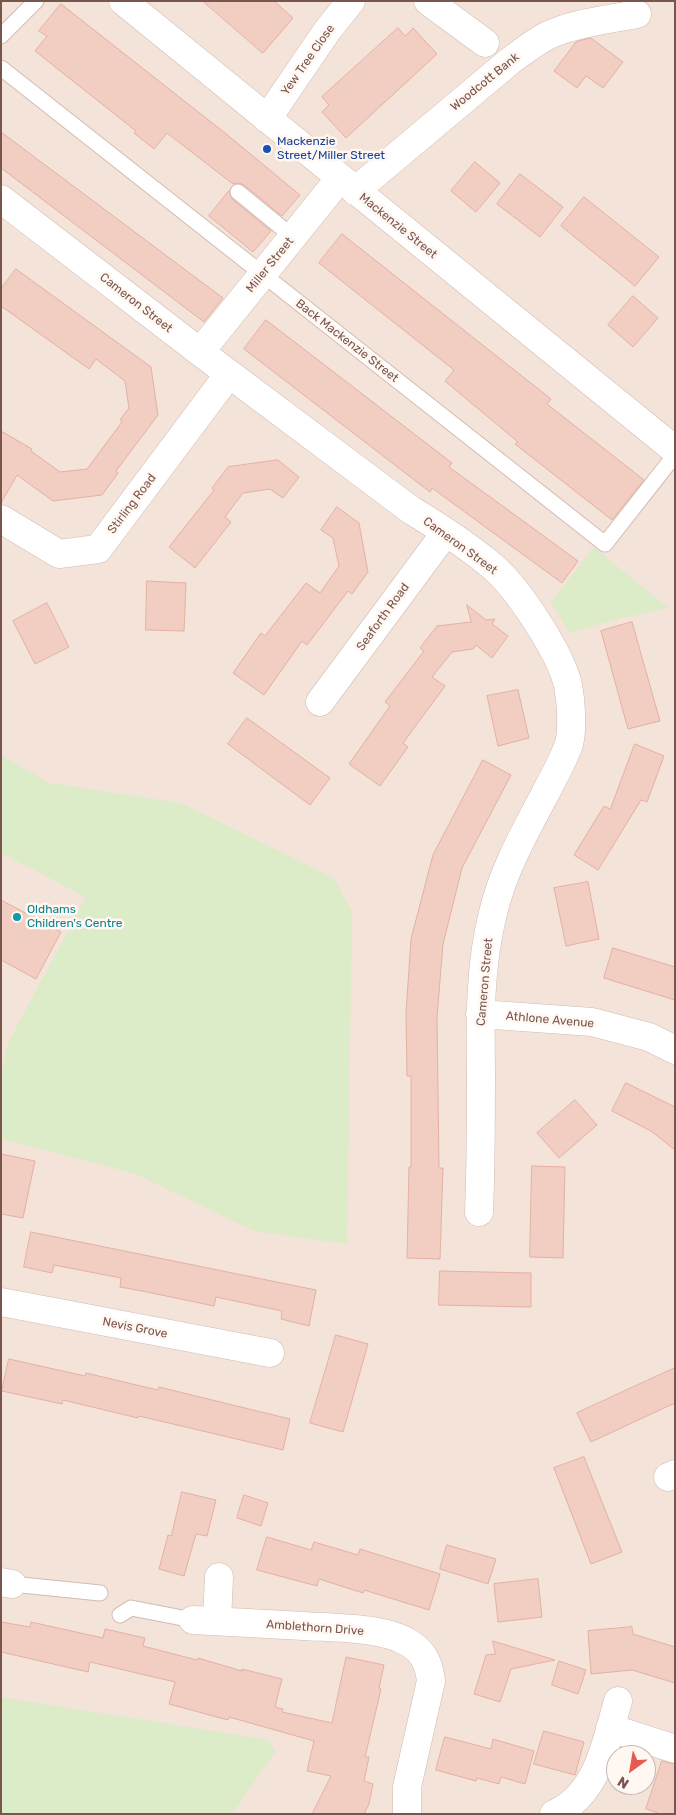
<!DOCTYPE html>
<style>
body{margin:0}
#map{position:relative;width:676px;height:1815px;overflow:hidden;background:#fcf2ea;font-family:Rubik,sans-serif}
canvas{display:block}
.frame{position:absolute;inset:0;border:2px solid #78554d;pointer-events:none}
.north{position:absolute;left:606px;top:1745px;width:50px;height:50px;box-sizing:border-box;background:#fff7f1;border:1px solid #c9b6af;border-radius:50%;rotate:212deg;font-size:14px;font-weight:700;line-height:20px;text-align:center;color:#78554d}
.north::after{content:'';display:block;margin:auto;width:18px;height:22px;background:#e35b53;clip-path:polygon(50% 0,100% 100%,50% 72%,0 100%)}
</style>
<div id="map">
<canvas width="676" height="1815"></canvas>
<div class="frame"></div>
<div class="north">N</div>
</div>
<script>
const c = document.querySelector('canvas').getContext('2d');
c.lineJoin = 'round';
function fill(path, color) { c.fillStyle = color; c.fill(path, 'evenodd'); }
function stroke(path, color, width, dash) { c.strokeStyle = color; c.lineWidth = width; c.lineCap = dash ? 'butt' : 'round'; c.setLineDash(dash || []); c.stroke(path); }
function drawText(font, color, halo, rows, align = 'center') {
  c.font = font + ' Rubik,sans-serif'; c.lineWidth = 5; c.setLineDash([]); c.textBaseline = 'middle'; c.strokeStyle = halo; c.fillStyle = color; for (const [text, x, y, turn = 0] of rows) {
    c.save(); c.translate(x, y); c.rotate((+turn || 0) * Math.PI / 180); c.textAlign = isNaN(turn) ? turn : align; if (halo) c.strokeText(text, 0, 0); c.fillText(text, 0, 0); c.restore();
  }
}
const residential = new Path2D(`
 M 1,1 L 675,1 L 675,1814 L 1,1814 ZM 616,1755 L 646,1755 L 646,1785 L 616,1785 Z`);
const green = new Path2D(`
 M 594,547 L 668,608 L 605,622 L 570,633 L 551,602 Z
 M 1,755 L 49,783 L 181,803 L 334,878 L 352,912 L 347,1244 L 254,1231 L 136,1174 L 1,1139 L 1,1076 L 8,1043 L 86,897 L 1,853 Z
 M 1,1697 L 269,1740 L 275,1752 L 233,1812 L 230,1814 L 1,1814 Z`);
const building = new Path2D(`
 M 203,1 L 274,1 L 293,18 L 263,53 Z
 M 61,4 L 225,133 L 300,195 L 282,216 L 244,185 L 239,183 L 233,184 L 167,133 L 154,149 L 134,133 L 136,131 L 35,51 L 47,36 L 39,31 Z
 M 398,28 L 405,36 L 413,28 L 437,54 L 346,138 L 322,112 L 329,105 L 322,97 Z
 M 591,38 L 623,62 L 603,88 L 586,76 L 577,88 L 554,71 L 576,42 Z
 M 1,132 L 223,298 L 204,322 L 1,168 Z
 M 475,162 L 500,183 L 476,212 L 451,191 Z
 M 520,174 L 563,207 L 540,237 L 497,204 Z
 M 229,191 L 232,199 L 271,231 L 253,252 L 209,216 Z
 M 584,197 L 659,257 L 635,286 L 561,226 Z
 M 342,234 L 551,399 L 547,404 L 644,480 L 612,520 L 515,444 L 518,442 L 445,381 L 454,370 L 319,263 Z
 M 16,269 L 151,367 L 158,415 L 116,471 L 118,473 L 102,495 L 53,501 L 17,475 L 1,503 L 1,431 L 32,449 L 31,451 L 60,472 L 87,469 L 122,422 L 120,420 L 129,408 L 125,381 L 96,359 L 89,369 L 1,306 L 1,289 Z
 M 633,296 L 658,318 L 633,347 L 608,325 Z
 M 266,320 L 452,463 L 449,467 L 578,561 L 562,583 L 432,488 L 430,492 L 244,349 Z
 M 278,460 L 299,477 L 283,498 L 270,489 L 243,493 L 225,517 L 231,522 L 195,568 L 169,547 L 214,490 L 212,488 L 228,467 Z
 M 337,507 L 359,523 L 368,572 L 352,594 L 348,591 L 307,645 L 302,641 L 264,695 L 233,673 L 261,633 L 265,636 L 306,583 L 320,593 L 339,566 L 333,538 L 321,530 Z
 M 147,581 L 186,583 L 184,631 L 146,630 Z
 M 47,603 L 69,647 L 35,664 L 13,621 Z
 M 467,605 L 486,620 L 495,619 L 492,624 L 508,636 L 492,658 L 476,645 L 473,649 L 452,652 L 432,677 L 445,686 L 403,743 L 408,747 L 380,786 L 349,764 L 390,706 L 385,702 L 424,651 L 420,648 L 437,626 L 471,622 Z
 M 632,622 L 660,721 L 628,729 L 601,631 Z
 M 518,690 L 529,738 L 498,746 L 487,696 Z
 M 247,718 L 330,778 L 310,805 L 228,744 Z
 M 635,744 L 664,756 L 647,802 L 641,800 L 598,870 L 574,855 L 604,806 L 610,809 Z
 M 483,760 L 511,775 L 462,868 L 443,944 L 437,1017 L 439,1168 L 443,1168 L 440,1259 L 407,1258 L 409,1167 L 411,1167 L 411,1076 L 407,1076 L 406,1013 L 411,939 L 433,855 Z
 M 588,882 L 599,939 L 566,946 L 554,888 Z
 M 1,900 L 61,932 L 36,979 L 1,960 Z
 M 613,948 L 675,967 L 675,1000 L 604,978 Z
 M 626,1083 L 675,1107 L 675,1150 L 651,1131 L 612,1111 Z
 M 575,1100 L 597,1125 L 559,1158 L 537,1133 Z
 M 1,1154 L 35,1161 L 23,1218 L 1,1214 Z
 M 532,1166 L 565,1167 L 563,1258 L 530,1257 Z
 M 31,1232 L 316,1290 L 309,1326 L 281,1319 L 282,1311 L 216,1297 L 214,1306 L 147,1292 L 120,1287 L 121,1278 L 54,1265 L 52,1273 L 24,1267 Z
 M 440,1271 L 531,1273 L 531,1307 L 439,1305 Z
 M 336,1335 L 368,1344 L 343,1432 L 310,1423 Z
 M 9,1359 L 85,1376 L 86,1373 L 158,1390 L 159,1387 L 290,1419 L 283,1450 L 139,1416 L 138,1418 L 63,1400 L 62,1404 L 2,1391 Z
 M 675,1368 L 675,1403 L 591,1442 L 577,1413 Z
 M 584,1457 L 622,1552 L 591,1564 L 554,1468 Z
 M 182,1492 L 216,1500 L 207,1536 L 196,1534 L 184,1576 L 159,1569 L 168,1535 L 171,1536 Z
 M 244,1495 L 268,1503 L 261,1526 L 237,1518 Z
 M 267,1537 L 311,1550 L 314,1542 L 358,1555 L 360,1549 L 440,1574 L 429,1610 L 364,1590 L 363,1593 L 319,1579 L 317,1586 L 257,1570 Z
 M 447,1545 L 496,1559 L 488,1584 L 440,1569 Z
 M 538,1579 L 542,1617 L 498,1622 L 494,1584 Z
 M 1,1622 L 30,1627 L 31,1622 L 103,1638 L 105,1629 L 145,1638 L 143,1646 L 197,1660 L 198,1658 L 242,1671 L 242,1669 L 282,1679 L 275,1707 L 283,1709 L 282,1712 L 332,1723 L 346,1657 L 384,1665 L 379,1688 L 381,1689 L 365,1757 L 369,1757 L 364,1781 L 373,1784 L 369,1804 L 364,1814 L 312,1814 L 331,1776 L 307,1771 L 314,1741 L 229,1717 L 228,1720 L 169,1704 L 175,1682 L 90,1662 L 88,1672 L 1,1652 Z
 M 632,1627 L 633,1634 L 675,1647 L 675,1683 L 632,1670 L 591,1674 L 588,1631 Z
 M 493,1641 L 555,1660 L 511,1669 L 500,1702 L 474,1694 L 486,1655 L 495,1654 Z
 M 559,1661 L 586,1670 L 578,1694 L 552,1685 Z
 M 544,1731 L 584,1742 L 575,1775 L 534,1764 Z
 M 445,1737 L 491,1749 L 493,1739 L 534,1751 L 525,1784 L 501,1777 L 499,1784 L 477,1778 L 476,1781 L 436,1770 Z
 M 662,1761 L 675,1764 L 675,1814 L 661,1814 L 646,1809 Z`);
const service = new Path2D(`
 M 1,36 L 36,1
 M 1,68 L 605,544 L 675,455
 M 238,192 L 293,237
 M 12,1584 L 100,1593
 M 120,1615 L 131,1608 L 193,1620`);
const minor = new Path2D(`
 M 123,1 L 675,450
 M 428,1 L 485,43
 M 267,119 L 327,31 L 351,1
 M 355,191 L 510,61 C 524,51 539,38 556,32 C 582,22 610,19 637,14
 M 1,199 L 200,352 L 411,510 C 439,527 467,545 492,566 C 518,588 560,652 568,685 C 571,701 573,728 569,744 C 563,761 553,778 545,794 C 525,832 503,870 493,913 C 480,964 480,1017 481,1070 C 481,1118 481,1165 479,1212
 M 200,352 L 340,178
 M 1,519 L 59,554 L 98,549 L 229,374
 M 320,702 L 446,532
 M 480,1014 L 592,1022 L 649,1037 L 675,1050
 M 1,1302 L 270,1353
 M 668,1477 L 675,1474
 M 1,1582 L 12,1584
 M 193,1620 C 230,1622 267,1624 304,1626 C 334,1628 383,1627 409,1643 C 424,1652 429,1664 431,1681 L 407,1787 L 407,1814
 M 217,1621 L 219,1577
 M 610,1728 L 675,1749
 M 554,1814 C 598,1795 606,1742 618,1701`);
const markers = [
 [267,149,5,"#1a4fb4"],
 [17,917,5,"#0f9aa8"]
];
const streetNames = [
 ["Yew Tree Close",308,60,-55],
 ["Woodcott Bank",485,82,-39],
 ["Mackenzie Street",398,226,39],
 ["Miller Street",270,265,-51],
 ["Cameron Street",136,303,38],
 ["Back Mackenzie Street",347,341,38],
 ["Stirling Road",132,504,-53],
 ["Cameron Street",460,546,36],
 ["Seaforth Road",383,617,-54],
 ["Cameron Street",485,982,-85],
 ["Athlone Avenue",550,1020,5],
 ["Nevis Grove",135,1328,11],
 ["Amblethorn Drive",315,1628,4]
];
const transitNames = [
 ["Mackenzie",277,142],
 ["Street/Miller Street",277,156]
];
const cultureNames = [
 ["Oldhams",27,910],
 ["Children's Centre",27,924]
];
fill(residential, '#f4e3d9');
fill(green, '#dcebc8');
fill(building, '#f1cdc2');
stroke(building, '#e4b1a3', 1);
stroke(service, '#d2bbb2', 17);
stroke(minor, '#d2bbb2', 29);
stroke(service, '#fff', 15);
stroke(minor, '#fff', 28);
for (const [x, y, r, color] of markers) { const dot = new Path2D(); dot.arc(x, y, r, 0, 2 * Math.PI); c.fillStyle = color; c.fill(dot); stroke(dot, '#fff7f1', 2); }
drawText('12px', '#78554d', '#fff7f1', streetNames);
drawText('12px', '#164399', '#fff7f1', transitNames, 'left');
drawText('12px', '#0d838f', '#fff7f1', cultureNames, 'left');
</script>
